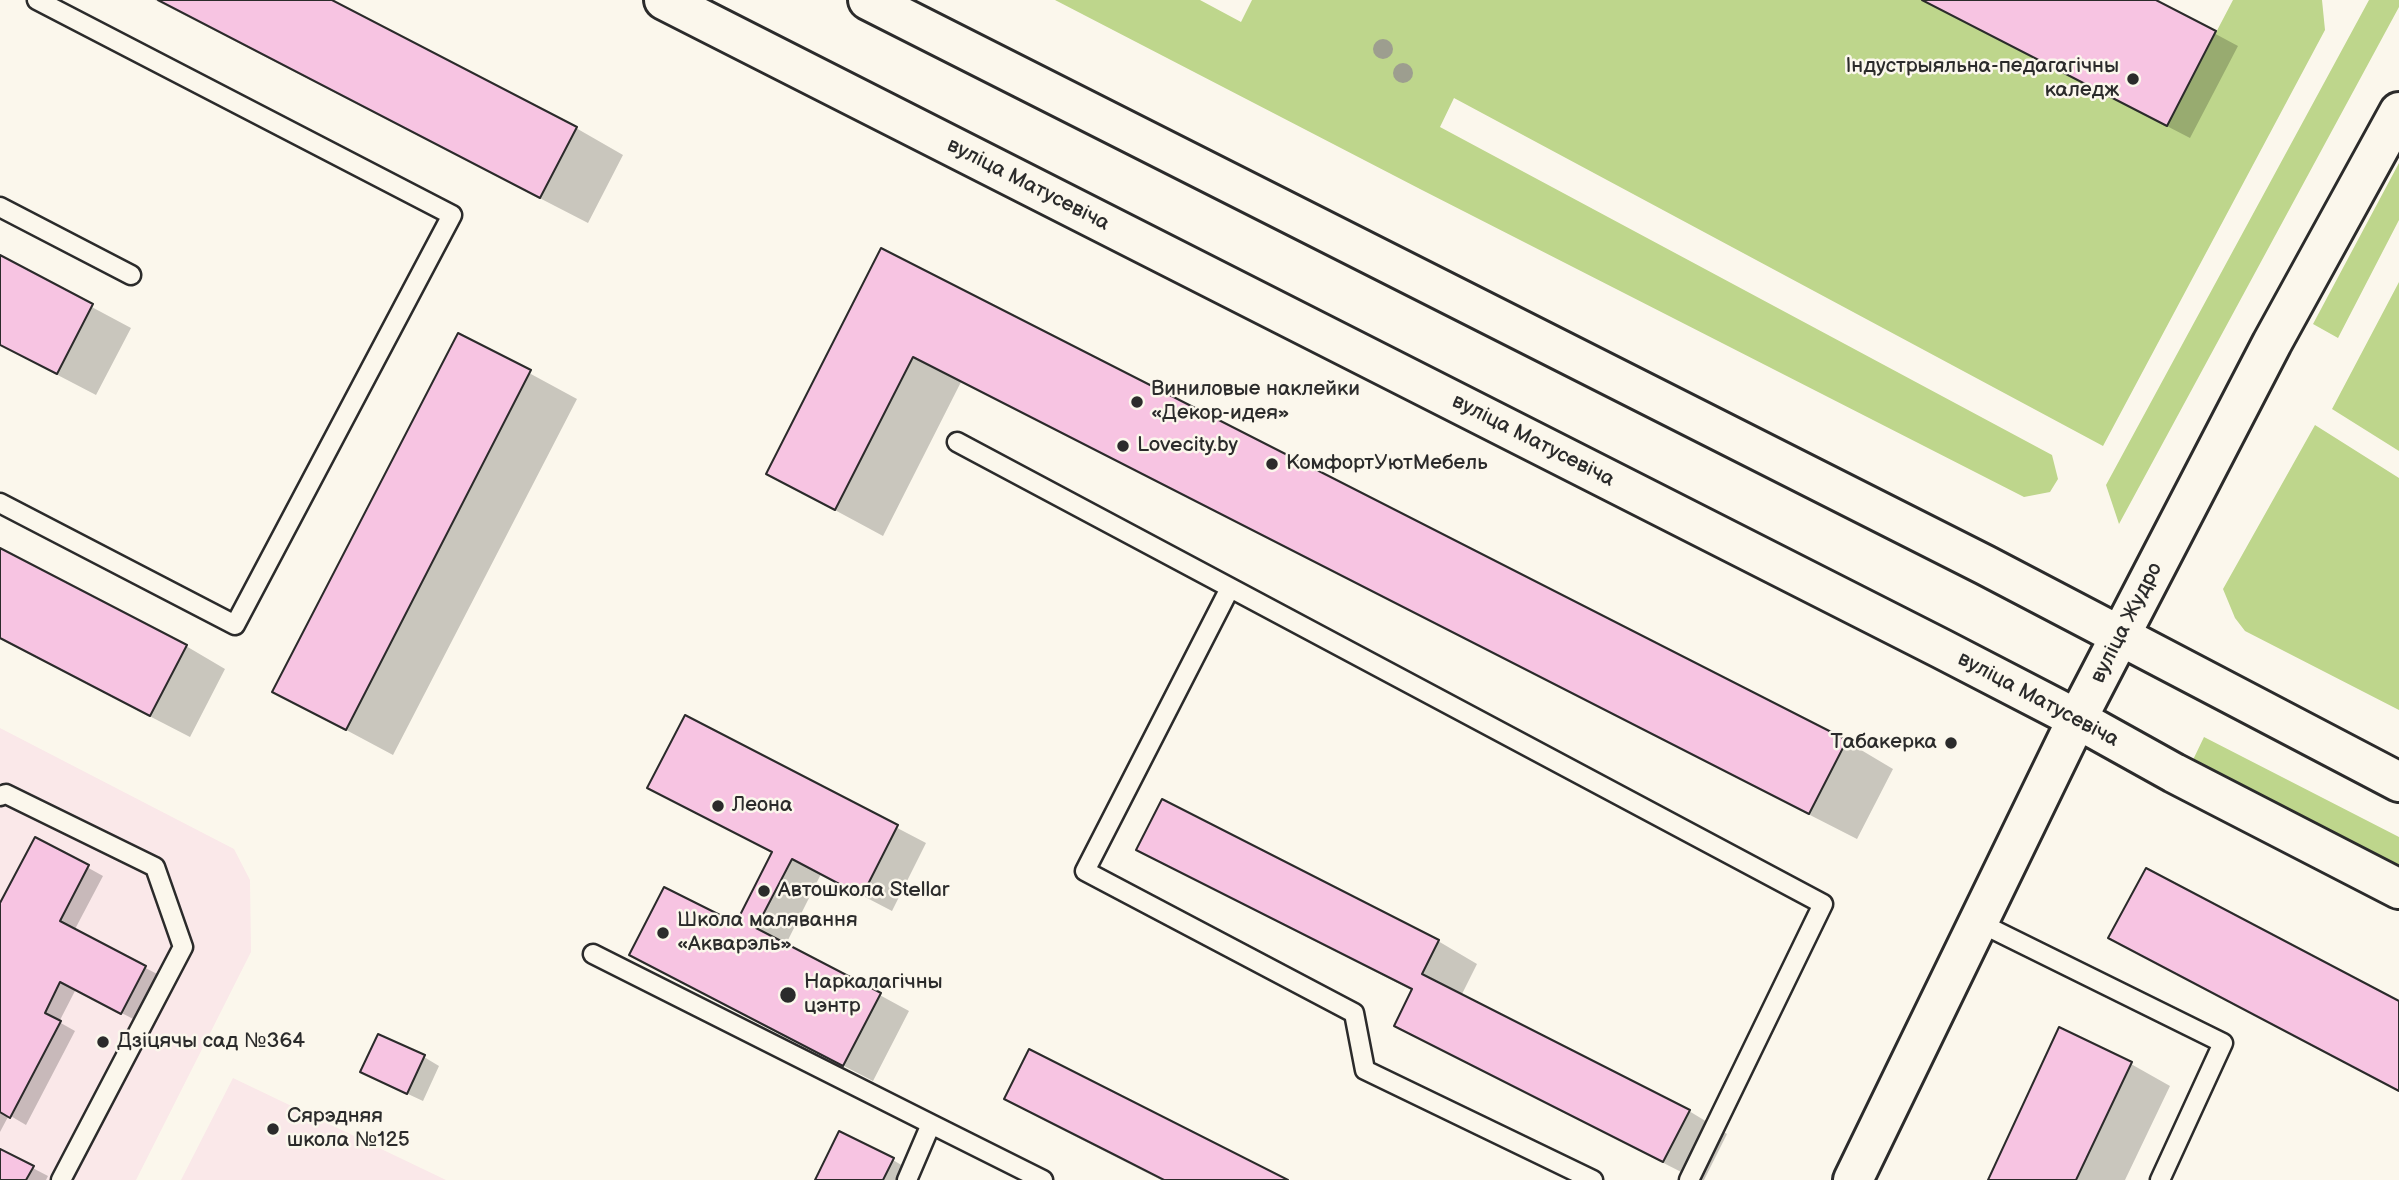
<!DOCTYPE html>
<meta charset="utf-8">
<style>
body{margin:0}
canvas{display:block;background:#fbf7ec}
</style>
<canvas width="2399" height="1180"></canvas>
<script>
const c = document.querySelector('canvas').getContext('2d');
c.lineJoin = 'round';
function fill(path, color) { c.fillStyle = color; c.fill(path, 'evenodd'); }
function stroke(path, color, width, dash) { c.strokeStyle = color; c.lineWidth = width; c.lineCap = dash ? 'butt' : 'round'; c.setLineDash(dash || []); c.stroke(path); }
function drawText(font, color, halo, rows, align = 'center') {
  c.font = font + ' "Balsamiq Sans",sans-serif'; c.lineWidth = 5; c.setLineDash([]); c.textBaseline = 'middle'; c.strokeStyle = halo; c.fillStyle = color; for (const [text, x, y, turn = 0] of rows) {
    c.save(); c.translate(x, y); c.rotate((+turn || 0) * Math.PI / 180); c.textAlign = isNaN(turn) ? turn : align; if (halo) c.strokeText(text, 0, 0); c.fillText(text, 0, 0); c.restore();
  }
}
const built = new Path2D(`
 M 0,728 L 234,849 L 250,880 L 251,952 L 136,1180 L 0,1180 Z
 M 233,1078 L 446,1180 L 181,1180 Z`);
const green = new Path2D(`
 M 1055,0 L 1200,0 L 1241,22 L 1252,0 L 1922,0 L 2167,126 L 2233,0 L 2322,0 L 2325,30 L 2103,446 L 1454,98 L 1440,127 L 2052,455 L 2058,479 L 2050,492 L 2024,497 L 1420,189 Z
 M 2369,0 L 2399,0 L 2399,7 L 2119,524 L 2106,485 Z
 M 2399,163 L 2399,220 L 2338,338 L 2313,324 Z
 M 2399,282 L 2399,451 L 2332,409 Z
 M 2315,425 L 2399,478 L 2399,710 L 2245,631 L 2235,618 L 2223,589 Z
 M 2204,737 L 2399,837 L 2399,872 L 2191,764 Z`);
const shadow = new Path2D(`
 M 155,0 L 328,0 L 576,128 L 623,155 L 588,223 Z
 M 1923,0 L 2152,0 L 2238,46 L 2190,138 Z
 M 881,251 L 1846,741 L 1893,769 L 1857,839 L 961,382 L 883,536 L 768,474 Z
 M 0,258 L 131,328 L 96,395 L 0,345 Z
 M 459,335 L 577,399 L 393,755 L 275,692 Z
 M 0,550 L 186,646 L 225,669 L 190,737 L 0,639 Z
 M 685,717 L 926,843 L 892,911 L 821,874 L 786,944 L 909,1011 L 873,1081 L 660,971 L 736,926 L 774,853 L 678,804 Z
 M 1163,802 L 1438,941 L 1477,964 L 1461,996 L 1689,1111 L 1727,1134 L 1704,1180 L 1697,1180 L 1435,1047 L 1396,1025 L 1413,991 L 1177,871 L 1139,849 Z
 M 36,839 L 103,876 L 74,931 L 161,976 L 137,1021 L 76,989 L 59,1022 L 75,1031 L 26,1125 L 9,1115 L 0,1132 L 0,907 Z
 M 2111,938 L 2399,1004 L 2399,1091 L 2149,960 Z
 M 424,1057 L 439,1066 L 423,1101 L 378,1080 Z
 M 2131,1064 L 2170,1086 L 2125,1180 L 1989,1180 Z
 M 1006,1099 L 1284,1180 L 1161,1180 L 1045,1121 Z
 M 0,1151 L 48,1176 L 46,1180 L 0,1180 Z
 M 893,1160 L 908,1169 L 902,1180 L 817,1180 Z`);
const building = new Path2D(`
 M 158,0 L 332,0 L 577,127 L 540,198 Z
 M 1922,0 L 2156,0 L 2216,31 L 2167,126 Z
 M 881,248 L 1847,740 L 1809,814 L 913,357 L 835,510 L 766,474 Z
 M 0,255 L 93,304 L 57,374 L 0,345 Z
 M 458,333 L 531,370 L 346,730 L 272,692 Z
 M 0,548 L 187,645 L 150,716 L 0,638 Z
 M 685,715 L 898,825 L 862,896 L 792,859 L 756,928 L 881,993 L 843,1066 L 629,955 L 664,887 L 736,923 L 772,852 L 647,788 Z
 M 1162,799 L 1439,940 L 1422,974 L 1690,1110 L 1663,1162 L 1394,1026 L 1412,989 L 1136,850 Z
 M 35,837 L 89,865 L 60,921 L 146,966 L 121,1014 L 60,982 L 45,1013 L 61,1021 L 10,1118 L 0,1112 L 0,903 Z
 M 2146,868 L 2399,1001 L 2399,1091 L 2108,938 Z
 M 2059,1027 L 2132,1062 L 2076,1180 L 1988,1180 Z
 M 378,1034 L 425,1055 L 407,1094 L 360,1072 Z
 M 1029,1049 L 1288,1180 L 1164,1180 L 1113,1154 L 1004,1099 Z
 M 839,1131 L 894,1158 L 883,1180 L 815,1180 Z
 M 0,1149 L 34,1166 L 26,1180 L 0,1180 Z`);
const lane = new Path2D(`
 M 0,207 L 131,275
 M 957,442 L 1823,904 L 1689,1180
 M 0,503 L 235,625 L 452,215 L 37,0
 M 1230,588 L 1085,871 L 1354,1013 L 1365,1070 L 1593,1180
 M 0,796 L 6,794 L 155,867 L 183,947 L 61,1180
 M 1978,922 L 2223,1043 L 2160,1180
 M 593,954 L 931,1124
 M 907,1180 L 931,1124 L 1043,1180`);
const secondary = new Path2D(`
 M 664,0 L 1942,649 L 2077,719 L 2174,773 L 2399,889
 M 868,0 L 1985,565 L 2399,782
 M 1853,1180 L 2077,719 L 2272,343 L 2399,112`);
const trees = [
 [1383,49],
 [1403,73]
];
const markers = [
 [2133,79,7,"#2b2b2b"],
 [1137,402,7,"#2b2b2b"],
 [1123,446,7,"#2b2b2b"],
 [1272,464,7,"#2b2b2b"],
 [1951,743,7,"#2b2b2b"],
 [718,806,7,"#2b2b2b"],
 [764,891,7,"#2b2b2b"],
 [663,933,7,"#2b2b2b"],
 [788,995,9,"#2b2b2b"],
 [103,1042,7,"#2b2b2b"],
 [273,1129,7,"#2b2b2b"]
];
const poiNames = [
 ["Індустрыяльна-педагагічны",2119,67,"right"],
 ["каледж",2119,91,"right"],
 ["Виниловые наклейки",1151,390],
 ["«Декор-идея»",1151,414],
 ["Lovecity.by",1137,446],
 ["КомфортУютМебель",1286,464],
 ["Табакерка",1937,743,"right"],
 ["Леона",732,806],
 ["Автошкола Stellar",778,891],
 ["Школа малявання",677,921],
 ["«Акварэль»",677,945],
 ["Наркалагічны",804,983],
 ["цэнтр",804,1007],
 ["Дзіцячы сад №364",117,1042],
 ["Сярэдняя",287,1117],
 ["школа №125",287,1141]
];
const streetNames = [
 ["вуліца Матусевіча",1028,185,27],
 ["вуліца Матусевіча",1533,441,27],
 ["вуліца Жудро",2127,623,-63],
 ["вуліца Матусевіча",2038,700,28]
];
fill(built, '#fae8e9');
fill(green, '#bed68c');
fill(shadow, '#0003');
fill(building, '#f7c4e2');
stroke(building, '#2b2b2b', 2);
stroke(lane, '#2b2b2b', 23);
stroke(secondary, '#2b2b2b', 44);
stroke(lane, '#fbf7ec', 18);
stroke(secondary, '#fbf7ec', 38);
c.fillStyle = '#9d9e8f';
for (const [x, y] of trees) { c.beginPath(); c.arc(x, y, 10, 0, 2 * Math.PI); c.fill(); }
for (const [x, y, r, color] of markers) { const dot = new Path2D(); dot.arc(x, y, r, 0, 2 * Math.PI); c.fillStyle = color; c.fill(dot); stroke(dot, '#fbf7ec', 2.5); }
drawText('21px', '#2b2b2b', '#fbf7ec', poiNames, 'left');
drawText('21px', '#2b2b2b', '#fbf7ec', streetNames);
</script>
